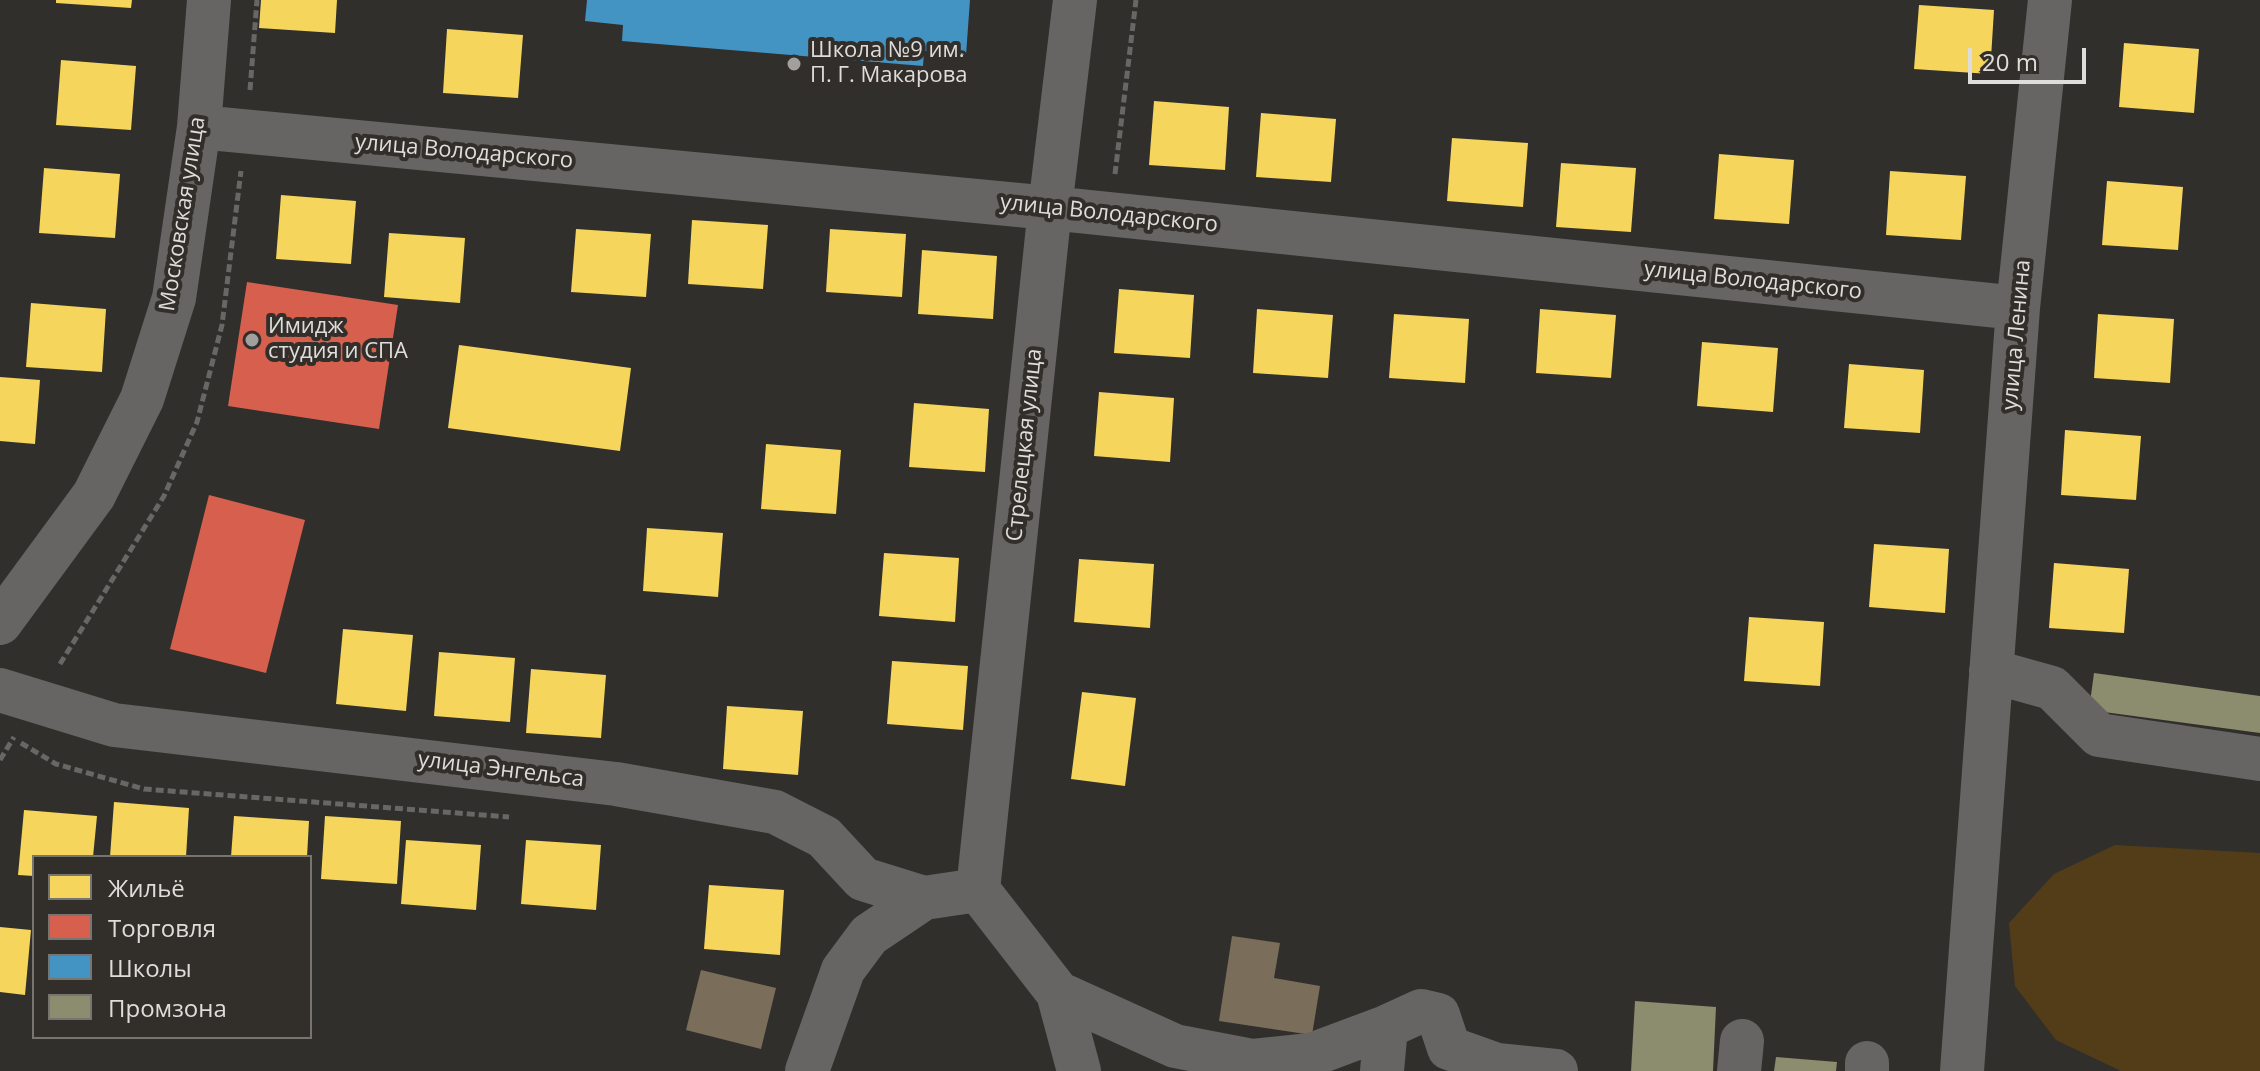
<!DOCTYPE html>
<meta charset="utf-8">
<style>
body{margin:0}
#map{position:relative;width:2260px;height:1071px;overflow:hidden;background:#312f2c;font-family:"Open Sans",sans-serif}
canvas{display:block}
.legend{position:absolute;left:32px;top:855px;width:280px;height:184px;box-sizing:border-box;background:#322f2b;border:2px solid #777571;margin:0;padding:10px 14px;list-style:none;font-size:24px;color:#dfdddb}
.legend li{display:flex;align-items:center;gap:16px;height:40px}
.legend b{width:40px;border:2px solid #777571}
.scale{position:absolute;left:1968px;top:48px;width:118px;height:36px;box-sizing:border-box;border:4px solid #dfdddb;border-top:0;padding-left:10px;font-size:24px;line-height:28px;white-space:nowrap;color:#dfdddb;-webkit-text-stroke:6px #322f2b;paint-order:stroke}
</style>
<div id="map">
<canvas width="2260" height="1071"></canvas>
<ul class="legend">
<li><b style="height:22px;background:#f6d55c"></b>Жильё</li>
<li><b style="height:22px;background:#d6604d"></b>Торговля</li>
<li><b style="height:22px;background:#4393c3"></b>Школы</li>
<li><b style="height:22px;background:#8c8c6e"></b>Промзона</li>
</ul>
<div class="scale">20 m</div>
</div>
<script>
const c = document.querySelector('canvas').getContext('2d');
c.lineJoin = 'round';
function fill(path, color) { c.fillStyle = color; c.fill(path, 'evenodd'); }
function stroke(path, color, width, dash) { c.strokeStyle = color; c.lineWidth = width; c.lineCap = dash ? 'butt' : 'round'; c.setLineDash(dash || []); c.stroke(path); }
function drawText(font, color, halo, rows, align = 'center') {
  c.font = font + ' "Open Sans",sans-serif'; c.lineWidth = 8; c.setLineDash([]); c.textBaseline = 'middle'; c.strokeStyle = halo; c.fillStyle = color; for (const [text, x, y, turn = 0] of rows) {
    c.save(); c.translate(x, y); c.rotate((+turn || 0) * Math.PI / 180); c.textAlign = isNaN(turn) ? turn : align; if (halo) c.strokeText(text, 0, 0); c.fillText(text, 0, 0); c.restore();
  }
}
const green = new Path2D(`
 M 2115,845 L 2260,853 L 2260,1071 L 2121,1071 L 2056,1040 L 2015,986 L 2009,923 L 2054,874 Z`);
const homes = new Path2D(`
 M 56,0 L 132,0 L 131,8 L 56,3 Z
 M 261,0 L 337,0 L 335,33 L 259,28 Z
 M 1919,5 L 1994,10 L 1990,74 L 1914,69 Z
 M 447,29 L 523,35 L 518,98 L 443,93 Z
 M 2124,43 L 2199,49 L 2194,113 L 2119,107 Z
 M 61,60 L 136,66 L 131,130 L 56,125 Z
 M 1154,101 L 1229,107 L 1225,170 L 1149,165 Z
 M 1261,113 L 1336,119 L 1331,182 L 1256,177 Z
 M 1452,138 L 1528,143 L 1523,207 L 1447,201 Z
 M 1719,154 L 1794,160 L 1789,224 L 1714,219 Z
 M 1561,163 L 1636,168 L 1631,232 L 1556,227 Z
 M 44,168 L 120,174 L 115,238 L 39,233 Z
 M 1890,171 L 1966,176 L 1961,240 L 1886,235 Z
 M 2107,181 L 2183,187 L 2178,250 L 2102,245 Z
 M 281,195 L 356,201 L 351,264 L 276,259 Z
 M 692,220 L 768,225 L 763,289 L 688,284 Z
 M 576,229 L 651,234 L 646,297 L 571,292 Z
 M 830,229 L 906,234 L 902,297 L 826,292 Z
 M 389,233 L 465,238 L 460,303 L 384,297 Z
 M 922,250 L 997,256 L 993,319 L 918,314 Z
 M 1119,289 L 1194,295 L 1190,358 L 1114,353 Z
 M 31,303 L 106,309 L 102,372 L 26,367 Z
 M 1257,309 L 1333,315 L 1328,378 L 1253,373 Z
 M 1540,309 L 1616,315 L 1611,378 L 1536,373 Z
 M 1394,314 L 1469,319 L 1465,383 L 1389,378 Z
 M 2098,314 L 2174,319 L 2170,383 L 2094,378 Z
 M 1702,342 L 1778,348 L 1773,412 L 1697,406 Z
 M 459,345 L 631,368 L 620,451 L 448,428 Z
 M 1849,364 L 1924,370 L 1920,433 L 1844,428 Z
 M 0,377 L 40,380 L 35,444 L 0,441 Z
 M 1099,392 L 1174,398 L 1170,462 L 1094,456 Z
 M 914,403 L 989,409 L 985,472 L 909,467 Z
 M 2065,430 L 2141,436 L 2136,500 L 2061,495 Z
 M 766,444 L 841,450 L 836,514 L 761,509 Z
 M 647,528 L 723,533 L 718,597 L 643,591 Z
 M 1874,544 L 1949,549 L 1945,613 L 1869,607 Z
 M 884,553 L 959,558 L 955,622 L 879,616 Z
 M 1079,559 L 1154,564 L 1150,628 L 1074,622 Z
 M 2054,563 L 2129,569 L 2124,633 L 2049,628 Z
 M 1749,617 L 1824,622 L 1820,686 L 1744,681 Z
 M 343,629 L 413,635 L 406,711 L 336,704 Z
 M 439,652 L 515,658 L 510,722 L 434,716 Z
 M 892,661 L 968,666 L 963,730 L 887,724 Z
 M 531,669 L 606,675 L 601,738 L 526,733 Z
 M 1082,692 L 1136,698 L 1125,786 L 1071,779 Z
 M 727,706 L 803,711 L 798,775 L 723,769 Z
 M 114,802 L 189,808 L 186,857 L 110,857 Z
 M 24,810 L 97,816 L 93,857 L 34,857 L 34,876 L 18,875 Z
 M 234,816 L 309,821 L 307,857 L 231,857 Z
 M 325,816 L 401,821 L 397,884 L 321,879 Z
 M 406,840 L 481,845 L 476,910 L 401,904 Z
 M 526,840 L 601,845 L 596,910 L 521,904 Z
 M 709,885 L 784,890 L 780,955 L 704,949 Z
 M 0,927 L 31,930 L 25,995 L 0,992 Z`);
const shops = new Path2D(`
 M 247,282 L 398,305 L 379,429 L 228,406 Z
 M 209,495 L 305,520 L 266,673 L 170,649 Z`);
const schools = new Path2D(`
 M 587,0 L 970,0 L 966,55 L 924,51 L 923,66 L 622,41 L 623,25 L 585,21 Z`);
const industry = new Path2D(`
 M 2094,673 L 2260,696 L 2260,733 L 2089,710 Z
 M 1635,1001 L 1716,1007 L 1713,1071 L 1631,1071 Z
 M 1776,1057 L 1837,1062 L 1836,1071 L 1774,1071 Z`);
const building = new Path2D(`
 M 1232,936 L 1280,943 L 1274,978 L 1320,986 L 1312,1035 L 1219,1021 Z
 M 701,970 L 776,988 L 761,1049 L 686,1030 Z`);
const path = new Path2D(`
 M 250,90 L 257,0
 M 1115,174 L 1136,0
 M 60,664 L 164,496 L 197,422 L 222,325 L 241,171
 M 21,743 L 56,764 L 144,789 L 509,817
 M 0,760 L 14,737`);
const minor = new Path2D(`
 M 199,127 L 1050,208 L 2018,308
 M 0,623 L 94,495 L 142,399 L 174,298 L 199,127 L 209,0
 M 1991,671 L 2052,688 L 2099,735 L 2260,759
 M 0,690 L 114,725 L 616,784 L 775,812 L 824,837 L 863,879 L 924,898 L 978,890
 M 978,890 L 1050,208 L 1075,0
 M 978,890 L 1058,993 L 1079,1071
 M 1058,993 L 1175,1046 L 1253,1061 L 1311,1055 L 1386,1027 L 1421,1011 L 1438,1015 L 1449,1048 L 1497,1065 L 1556,1071
 M 807,1071 L 843,970 L 869,935 L 924,898
 M 1382,1071 L 1386,1027
 M 1739,1071 L 1742,1041
 M 1867,1071 L 1867,1063
 M 1962,1071 L 2018,308 L 2050,0`);
const markers = [
 [794,64,8,"#a2a09e"],
 [252,340,8,"#a2a09e"]
];
const poiNames = [
 ["Школа №9 им.",810,51],
 ["П. Г. Макарова",810,76],
 ["Имидж",268,327],
 ["студия и СПА",268,352]
];
const streetNames = [
 ["улица Володарского",464,152,5],
 ["Московская улица",183,214,-81],
 ["улица Володарского",1109,214,6],
 ["улица Володарского",1753,281,6],
 ["улица Ленина",2017,335,-85],
 ["Стрелецкая улица",1025,445,-84],
 ["улица Энгельса",501,770,7]
];
fill(green, '#533d19');
fill(homes, '#f6d55c');
fill(shops, '#d6604d');
fill(schools, '#4393c3');
fill(industry, '#8c8c6e');
fill(building, '#7a6e5b');
stroke(path, '#676766', 5, [8, 4]);
stroke(minor, '#666563', 44);
for (const [x, y, r, color] of markers) { const dot = new Path2D(); dot.arc(x, y, r, 0, 2 * Math.PI); c.fillStyle = color; c.fill(dot); stroke(dot, '#322f2b', 3); }
drawText('22px', '#dfdddb', '#322f2b', poiNames, 'left');
drawText('22px', '#dfdddb', '#322f2b', streetNames);
</script>
